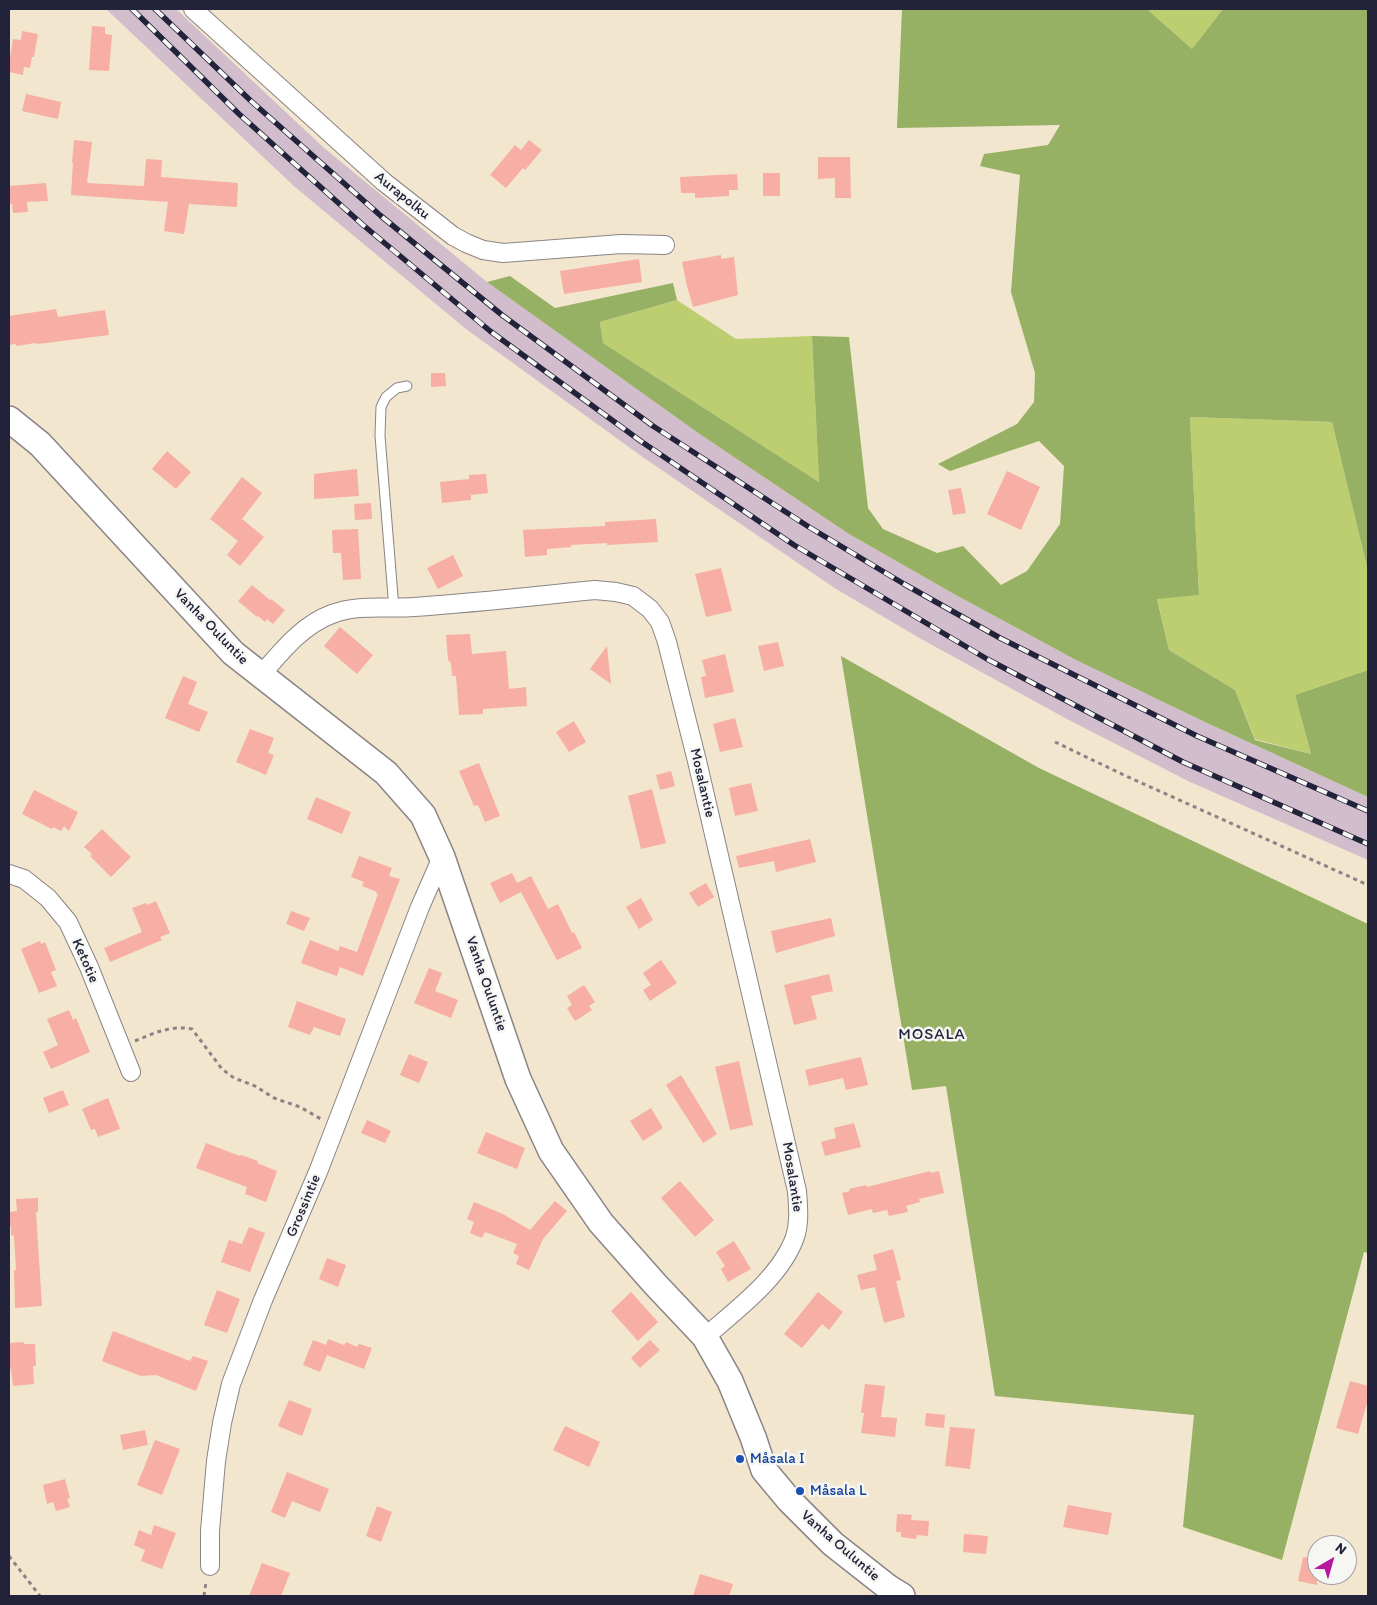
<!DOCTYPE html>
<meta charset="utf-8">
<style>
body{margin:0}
#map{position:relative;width:1377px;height:1605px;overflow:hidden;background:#f2e6cf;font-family:Itim,sans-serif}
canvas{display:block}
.frame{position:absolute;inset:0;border:10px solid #22223b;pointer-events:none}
.north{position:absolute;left:1307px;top:1535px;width:50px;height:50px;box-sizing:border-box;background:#f6f6f2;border:1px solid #a1a1a9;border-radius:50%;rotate:38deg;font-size:14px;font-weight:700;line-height:20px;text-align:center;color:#22223b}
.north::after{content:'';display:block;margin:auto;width:18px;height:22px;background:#b5179e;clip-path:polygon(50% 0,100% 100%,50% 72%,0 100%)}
</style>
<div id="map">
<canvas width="1377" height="1605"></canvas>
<div class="frame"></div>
<div class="north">N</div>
</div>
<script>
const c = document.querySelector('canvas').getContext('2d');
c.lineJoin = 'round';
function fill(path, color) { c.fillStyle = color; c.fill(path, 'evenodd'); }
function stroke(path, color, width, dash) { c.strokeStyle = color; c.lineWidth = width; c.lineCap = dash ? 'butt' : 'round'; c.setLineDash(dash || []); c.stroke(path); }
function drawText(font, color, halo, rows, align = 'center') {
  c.font = font + ' Itim,sans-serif'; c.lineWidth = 5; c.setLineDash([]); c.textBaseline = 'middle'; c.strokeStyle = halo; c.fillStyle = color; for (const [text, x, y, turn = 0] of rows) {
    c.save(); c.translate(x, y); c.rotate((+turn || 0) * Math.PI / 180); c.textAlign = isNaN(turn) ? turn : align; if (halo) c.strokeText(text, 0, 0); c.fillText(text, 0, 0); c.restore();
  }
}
const industrial = new Path2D(`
 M 106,9 L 176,9 L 323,147 L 487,282 L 701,435 L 849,534 L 954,594 L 1076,660 L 1207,723 L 1368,797 L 1368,860 L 1190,782 L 1065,718 L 923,640 L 836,589 L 644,458 L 466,329 L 295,187 Z`);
const green = new Path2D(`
 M 1147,9 L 1223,9 L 1192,49 Z
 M 677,300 L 736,339 L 812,336 L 819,482 L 603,343 L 600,322 Z
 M 1190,417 L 1332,422 L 1368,571 L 1368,670 L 1295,695 L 1311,754 L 1255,739 L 1235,690 L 1169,650 L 1157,598 L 1199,595 Z`);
const forest = new Path2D(`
 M 902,9 L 1147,9 L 1192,49 L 1223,9 L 1368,9 L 1368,571 L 1332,422 L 1190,417 L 1199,595 L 1157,599 L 1169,650 L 1235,690 L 1255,740 L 1311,754 L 1295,695 L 1368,670 L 1368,797 L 1207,723 L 1076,660 L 954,594 L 849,534 L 701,435 L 487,282 L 510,276 L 555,308 L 673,283 L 677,300 L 600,322 L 603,343 L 819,482 L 812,336 L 849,337 L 868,508 L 883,529 L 937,553 L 963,546 L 1001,585 L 1027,571 L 1060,524 L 1064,466 L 1039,441 L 950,471 L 938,464 L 1017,424 L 1034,402 L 1035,373 L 1011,292 L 1020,175 L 980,166 L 984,154 L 1048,145 L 1060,125 L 897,128 Z
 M 841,656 L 1039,768 L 1368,924 L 1368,1253 L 1364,1252 L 1282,1560 L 1183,1527 L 1194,1415 L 995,1396 L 946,1086 L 912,1090 Z`);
const building = new Path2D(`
 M 92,26 L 105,27 L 105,34 L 112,35 L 109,71 L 89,70 Z
 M 22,31 L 38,34 L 34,57 L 32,57 L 30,68 L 24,67 L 23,75 L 9,72 L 9,63 L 13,39 L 21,40 Z
 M 26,94 L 61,102 L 58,119 L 22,111 Z
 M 74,140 L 92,142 L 87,183 L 144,186 L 146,159 L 162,160 L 161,177 L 238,183 L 237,207 L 189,204 L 184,234 L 164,231 L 168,202 L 71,195 L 73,163 L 72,163 Z
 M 529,140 L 542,150 L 525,170 L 523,168 L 506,188 L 490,175 L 515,145 L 521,150 Z
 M 818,157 L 850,157 L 851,198 L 835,198 L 835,178 L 818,179 Z
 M 763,173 L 780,173 L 780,196 L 763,196 Z
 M 737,174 L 738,190 L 729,190 L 729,196 L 695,198 L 695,193 L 681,193 L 680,177 Z
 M 46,183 L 48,201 L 27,202 L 28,212 L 13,213 L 12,204 L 9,204 L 9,186 Z
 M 721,255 L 721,259 L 734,257 L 738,295 L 693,307 L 687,286 L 682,262 Z
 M 639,259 L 642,282 L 564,294 L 560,271 Z
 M 56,309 L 58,317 L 105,310 L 109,335 L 38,344 L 35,343 L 17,346 L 15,344 L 9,345 L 9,316 Z
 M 431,373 L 445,373 L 446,386 L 431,387 Z
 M 167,451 L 191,472 L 176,489 L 152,469 Z
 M 357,469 L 359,496 L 314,499 L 314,474 Z
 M 1007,471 L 1040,487 L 1021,530 L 987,514 Z
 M 486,474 L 488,493 L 471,495 L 471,500 L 442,503 L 440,482 L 469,479 L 469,475 Z
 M 242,477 L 262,493 L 242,519 L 264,537 L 240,566 L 227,555 L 238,541 L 210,519 Z
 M 961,488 L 966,513 L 953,515 L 948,490 Z
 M 371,503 L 372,519 L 355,520 L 354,504 Z
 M 656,519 L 658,542 L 607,545 L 607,543 L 571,545 L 571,547 L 547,549 L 547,555 L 525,557 L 523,530 L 605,526 L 605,522 Z
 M 358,529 L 361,579 L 343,580 L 341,553 L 333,553 L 332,530 Z
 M 453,555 L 463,576 L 438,589 L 427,568 Z
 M 721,568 L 732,611 L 706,617 L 695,574 Z
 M 252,585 L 270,600 L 271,599 L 285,610 L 273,624 L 267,619 L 265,622 L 258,616 L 257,617 L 238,601 Z
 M 340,627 L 373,655 L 357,674 L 324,646 Z
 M 470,634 L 472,654 L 506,651 L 509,689 L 526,687 L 527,706 L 483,709 L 483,714 L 459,715 L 456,676 L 452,676 L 451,663 L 448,660 L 446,635 Z
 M 778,642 L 784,666 L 764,671 L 758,646 Z
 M 607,646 L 611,684 L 590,669 Z
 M 725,654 L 734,692 L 705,698 L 701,677 L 706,676 L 702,660 Z
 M 183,676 L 197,682 L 188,704 L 208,712 L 199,732 L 165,718 Z
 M 735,718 L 743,747 L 720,752 L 713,724 Z
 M 574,721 L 586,742 L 569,752 L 556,732 Z
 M 250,729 L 274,738 L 268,753 L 274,755 L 266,775 L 236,762 Z
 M 479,763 L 500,816 L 485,822 L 478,805 L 474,806 L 459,771 Z
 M 671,771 L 675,786 L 660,790 L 656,775 Z
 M 751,783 L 758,811 L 735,816 L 729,788 Z
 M 652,789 L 666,843 L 641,849 L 628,796 Z
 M 34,790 L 78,812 L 69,831 L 64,826 L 61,831 L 53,827 L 52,829 L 22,814 Z
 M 316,797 L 351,812 L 342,834 L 307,819 Z
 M 102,829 L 131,857 L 111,877 L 90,856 L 92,854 L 84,847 Z
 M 810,839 L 816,862 L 776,872 L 774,861 L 739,868 L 736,856 Z
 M 359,856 L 392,868 L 389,876 L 400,879 L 363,976 L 340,967 L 337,976 L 301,963 L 310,940 L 338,951 L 340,946 L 357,952 L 378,894 L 376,894 L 377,892 L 362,886 L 364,882 L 351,877 Z
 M 512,873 L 517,883 L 531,876 L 548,909 L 558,904 L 572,933 L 574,932 L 582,948 L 557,960 L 521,892 L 500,903 L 490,883 Z
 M 706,883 L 714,897 L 698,907 L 689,893 Z
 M 641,898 L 653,920 L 639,929 L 626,907 Z
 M 156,901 L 170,933 L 160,937 L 162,940 L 110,962 L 104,948 L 142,932 L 132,908 L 146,903 L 147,905 Z
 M 291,911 L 310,918 L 304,931 L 286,924 Z
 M 831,918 L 835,936 L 776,953 L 771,931 Z
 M 40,941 L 41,944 L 45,942 L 56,970 L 51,972 L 57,986 L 39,993 L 21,949 Z
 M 661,960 L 677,983 L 650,1001 L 643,990 L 651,985 L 643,973 Z
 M 429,968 L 442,973 L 435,991 L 458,1000 L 451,1018 L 414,1003 Z
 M 829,974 L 833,991 L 811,996 L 817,1019 L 794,1025 L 784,985 Z
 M 584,985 L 595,1002 L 589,1006 L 592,1010 L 575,1021 L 567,1008 L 572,1005 L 567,996 Z
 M 297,1001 L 346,1019 L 340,1036 L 314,1027 L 310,1035 L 288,1027 Z
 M 69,1010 L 73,1020 L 76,1018 L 90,1052 L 51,1069 L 43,1052 L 58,1045 L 47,1019 Z
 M 409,1054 L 428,1062 L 419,1083 L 400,1075 Z
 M 861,1057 L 868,1085 L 846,1090 L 843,1078 L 809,1086 L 805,1070 Z
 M 739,1061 L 753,1125 L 730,1130 L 715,1067 Z
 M 681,1075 L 717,1134 L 703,1143 L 666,1085 Z
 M 63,1090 L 69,1105 L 49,1113 L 43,1098 Z
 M 108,1098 L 120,1129 L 98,1137 L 95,1129 L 91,1130 L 82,1109 Z
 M 651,1108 L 663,1128 L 643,1141 L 630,1121 Z
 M 367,1120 L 391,1131 L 385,1143 L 361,1133 Z
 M 854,1123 L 861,1147 L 825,1156 L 821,1142 L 836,1138 L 834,1128 Z
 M 486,1132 L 525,1148 L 517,1169 L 477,1153 Z
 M 206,1143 L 240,1156 L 241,1155 L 258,1161 L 257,1163 L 277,1171 L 266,1202 L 245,1194 L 247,1187 L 196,1168 Z
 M 930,1171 L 931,1173 L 939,1171 L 944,1193 L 919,1199 L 920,1202 L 906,1206 L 908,1212 L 889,1216 L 887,1210 L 873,1213 L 872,1209 L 848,1215 L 842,1193 L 850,1191 L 849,1189 L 866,1185 L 867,1187 Z
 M 680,1181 L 714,1220 L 695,1237 L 661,1198 Z
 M 38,1198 L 38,1212 L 36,1212 L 42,1306 L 15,1308 L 14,1270 L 16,1270 L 14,1236 L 11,1235 L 11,1227 L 9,1225 L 9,1212 L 17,1211 L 16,1199 Z
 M 555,1201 L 567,1211 L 543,1239 L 529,1270 L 516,1264 L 519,1256 L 513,1253 L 517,1244 L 485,1232 L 482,1238 L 470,1233 L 474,1222 L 467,1219 L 474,1202 L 503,1214 L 530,1230 Z
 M 249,1227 L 265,1233 L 250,1272 L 221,1262 L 229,1240 L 242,1244 Z
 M 734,1241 L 751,1269 L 728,1282 L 721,1269 L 725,1266 L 716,1252 Z
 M 893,1249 L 901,1280 L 896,1281 L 905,1317 L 884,1323 L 875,1287 L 861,1290 L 857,1275 L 877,1270 L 873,1255 Z
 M 327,1258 L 346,1265 L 338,1287 L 319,1279 Z
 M 217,1290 L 240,1299 L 227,1333 L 204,1325 Z
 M 631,1292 L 658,1322 L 638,1341 L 611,1311 Z
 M 818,1292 L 843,1312 L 829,1330 L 822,1324 L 802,1348 L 784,1334 Z
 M 113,1331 L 190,1361 L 193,1356 L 208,1361 L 196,1391 L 156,1375 L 141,1376 L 102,1361 Z
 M 328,1339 L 344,1345 L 346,1342 L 357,1347 L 359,1344 L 372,1348 L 364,1369 L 327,1355 L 320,1372 L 303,1365 L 313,1340 L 326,1345 Z
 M 650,1340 L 660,1350 L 640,1368 L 631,1358 Z
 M 23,1342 L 25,1344 L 35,1344 L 36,1366 L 33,1366 L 34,1384 L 13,1386 L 11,1369 L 9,1369 L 9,1343 Z
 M 1350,1381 L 1368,1386 L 1368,1400 L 1358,1434 L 1336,1428 Z
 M 865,1384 L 885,1386 L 881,1417 L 897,1418 L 895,1437 L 861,1433 L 864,1413 L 861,1413 Z
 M 289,1400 L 312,1409 L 302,1436 L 278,1426 Z
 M 926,1413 L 945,1415 L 944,1428 L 925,1426 Z
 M 565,1426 L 600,1442 L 589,1467 L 553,1450 Z
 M 950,1427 L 975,1429 L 970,1469 L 945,1466 Z
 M 145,1430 L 148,1445 L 123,1450 L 120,1435 Z
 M 155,1440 L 180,1449 L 162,1495 L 137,1485 Z
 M 287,1472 L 329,1489 L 320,1512 L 292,1501 L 285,1518 L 271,1512 Z
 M 65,1479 L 70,1498 L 67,1499 L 70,1507 L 56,1511 L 53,1502 L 47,1504 L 43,1485 Z
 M 1068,1505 L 1112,1513 L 1108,1535 L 1063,1527 Z
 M 377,1506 L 392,1512 L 381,1542 L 366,1536 Z
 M 897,1514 L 912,1515 L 911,1520 L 929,1521 L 928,1536 L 917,1535 L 916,1539 L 901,1537 L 901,1532 L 896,1532 Z
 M 154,1525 L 176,1533 L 162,1569 L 141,1561 L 145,1550 L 134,1545 L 139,1530 L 151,1535 Z
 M 964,1534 L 988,1536 L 986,1554 L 963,1552 Z
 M 1303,1557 L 1317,1560 L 1317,1585 L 1298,1581 Z
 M 262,1563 L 290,1573 L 281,1596 L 249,1596 Z
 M 700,1574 L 733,1584 L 729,1596 L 693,1596 Z`);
const path = new Path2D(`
 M 1055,742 L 1126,776 L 1368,885
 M 135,1041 C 154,1033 171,1025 192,1029 L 222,1069 L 234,1078 L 255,1086 L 274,1098 L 300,1107 L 321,1119
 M 9,1556 L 40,1596
 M 204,1596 L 206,1582`);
const lane = new Path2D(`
 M 394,609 L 380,436 L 381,407 L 386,397 L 397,388 L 407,386`);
const street = new Path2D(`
 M 193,9 L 384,182 L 453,236 L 466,243 L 483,250 L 503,253 L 621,244 L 665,245
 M 261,675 C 281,652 302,625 332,614 C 358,604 387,609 414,607 C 475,603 535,596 595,590 L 616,592 L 633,596 L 650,609 L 660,622 L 667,642 L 697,761 L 797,1191 C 798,1206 800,1222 795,1237 C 781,1277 736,1310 705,1337
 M 9,874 L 24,879 L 48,898 L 68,922 L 89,967 L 131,1072
 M 210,1566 L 210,1531 L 216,1461 L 222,1423 L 231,1384 L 263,1300 L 318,1172 L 420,907 L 442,857`);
const secondary = new Path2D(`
 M 9,419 L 40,444 L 233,653 L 386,773 L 423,815 L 442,857 L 518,1079 L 551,1151 L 601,1223 L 655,1284 L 705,1337 L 730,1381 L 753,1437 L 764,1470 L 789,1500 L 833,1544 L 889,1588 L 902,1596`);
const rail = new Path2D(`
 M 132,9 L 239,114 L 363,225 L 490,331 L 642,442 L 794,545 L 987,659 L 1183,762 L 1368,844
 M 155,9 L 251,101 L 381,216 L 502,315 L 653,426 L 809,527 L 904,584 L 1000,638 L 1197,736 L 1368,811`);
const markers = [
 [740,1459,5,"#1a4fb4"],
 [800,1491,5,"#1a4fb4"]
];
const streetNames = [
 ["Aurapolku",402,196,39],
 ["Vanha Ouluntie",211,627,46],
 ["Mosalantie",702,783,77],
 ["Ketotie",85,961,66],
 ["Vanha Ouluntie",486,984,71],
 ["Mosalantie",792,1177,81],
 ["Grossintie",304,1206,-67],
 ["Vanha Ouluntie",840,1546,41]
];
const transitNames = [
 ["Måsala I",750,1459],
 ["Måsala L",810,1491]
];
const neighbourhoodNames = [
 ["MOSALA",932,1035]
];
fill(industrial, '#d1bdcc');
fill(green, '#bdce71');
fill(forest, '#96b163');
fill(building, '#f7aea4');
stroke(lane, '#8a8485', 11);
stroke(street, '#8a8485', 20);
stroke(secondary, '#8a8485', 28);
stroke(path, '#8a8485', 3, [4, 4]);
stroke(lane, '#fff', 9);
stroke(street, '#fff', 18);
stroke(secondary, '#fff', 25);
stroke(rail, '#22223b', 5.5);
stroke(rail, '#f6f6f2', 4, [11]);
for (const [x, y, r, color] of markers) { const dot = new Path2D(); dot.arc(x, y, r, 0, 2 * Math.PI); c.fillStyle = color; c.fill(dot); stroke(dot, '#f6f6f2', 2); }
drawText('15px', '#22223b', '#f6f6f2', streetNames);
drawText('15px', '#164399', '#f6f6f2', transitNames, 'left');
c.letterSpacing = '1px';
drawText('16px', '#22223b', '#f6f6f2', neighbourhoodNames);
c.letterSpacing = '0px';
</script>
